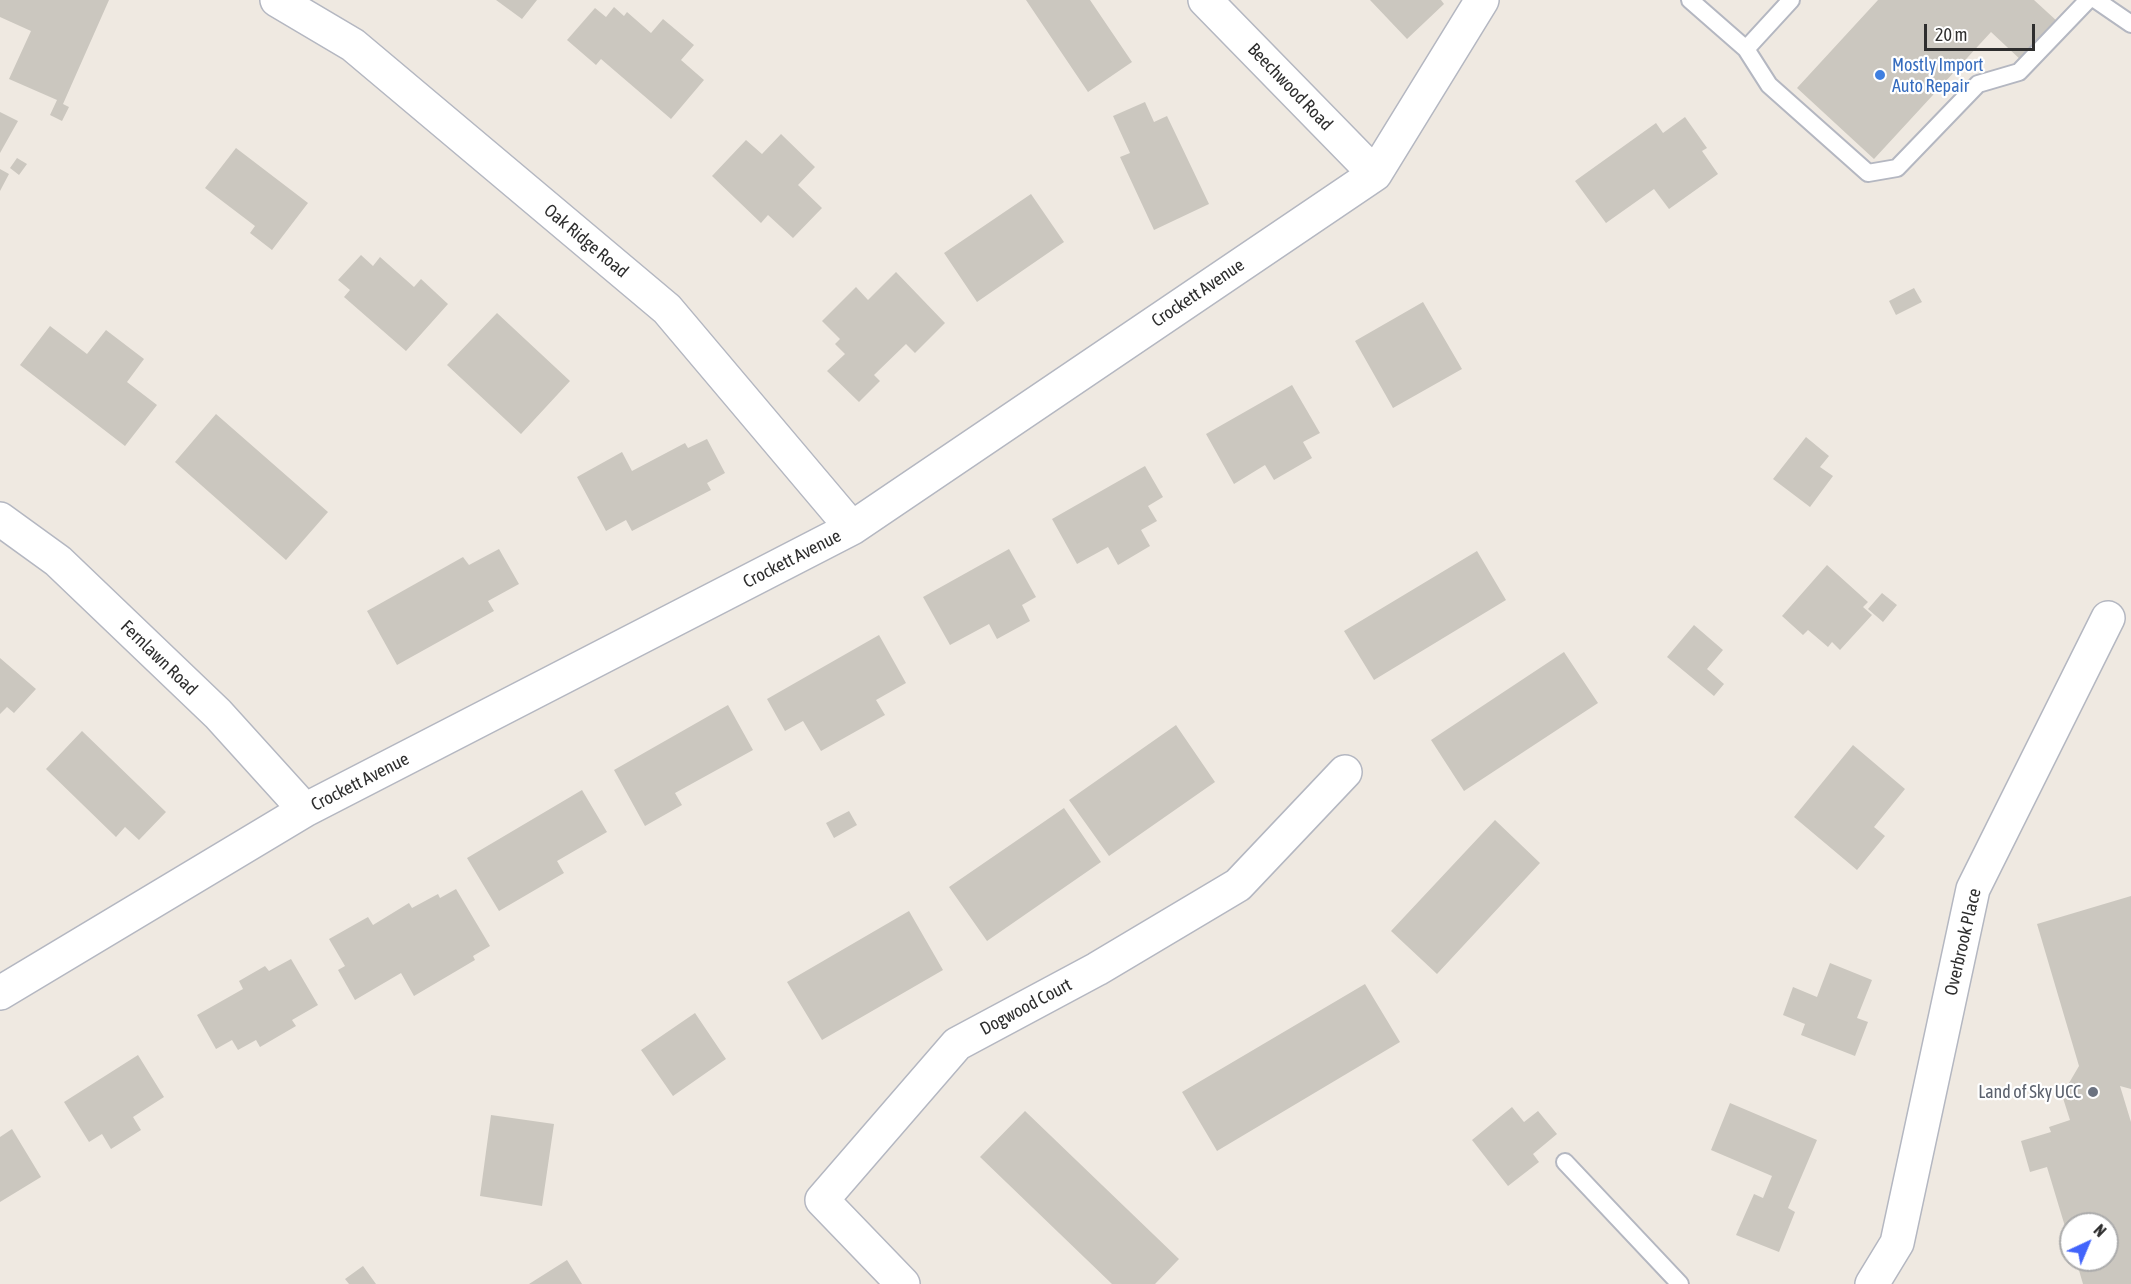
<!DOCTYPE html>
<style>
body{margin:0}
#map{position:relative;width:2131px;height:1284px;overflow:hidden;background:#efe9e1;font-family:"Asap Condensed",sans-serif}
canvas{display:block}
.north{position:absolute;left:2059px;top:1212px;width:60px;height:60px;box-sizing:border-box;background:#fff;border:2px solid #ababab;border-radius:50%;rotate:44deg;font-size:16px;font-weight:700;line-height:24px;text-align:center;color:#2e2e2e}
.north::after{content:'';display:block;margin:auto;width:21px;height:27px;background:#4264fb;clip-path:polygon(50% 0,100% 100%,50% 72%,0 100%)}
.scale{position:absolute;left:1924px;top:24px;width:111px;height:27px;box-sizing:border-box;border:3px solid #2e2e2e;border-top:0;padding-left:8px;font-size:18px;line-height:21px;white-space:nowrap;color:#2e2e2e;-webkit-text-stroke:4px #fff;paint-order:stroke}
</style>
<div id="map">
<canvas width="2131" height="1284"></canvas>
<div class="north">N</div>
<div class="scale">20 m</div>
</div>
<script>
const c = document.querySelector('canvas').getContext('2d');
c.lineJoin = 'round';
function fill(path, color) { c.fillStyle = color; c.fill(path, 'evenodd'); }
function stroke(path, color, width, dash) { c.strokeStyle = color; c.lineWidth = width; c.lineCap = dash ? 'butt' : 'round'; c.setLineDash(dash || []); c.stroke(path); }
function drawText(font, color, halo, rows, align = 'center') {
  c.font = font + ' "Asap Condensed",sans-serif'; c.lineWidth = 4.5; c.setLineDash([]); c.textBaseline = 'middle'; c.strokeStyle = halo; c.fillStyle = color; for (const [text, x, y, turn = 0] of rows) {
    c.save(); c.translate(x, y); c.rotate((+turn || 0) * Math.PI / 180); c.textAlign = isNaN(turn) ? turn : align; if (halo) c.strokeText(text, 0, 0); c.fillText(text, 0, 0); c.restore();
  }
}
const building = new Path2D(`
 M 0,0 L 109,0 L 63,104 L 69,107 L 62,121 L 50,115 L 57,100 L 9,79 L 31,31 L 0,17 Z
 M 496,0 L 537,0 L 522,19 Z
 M 1026,0 L 1090,0 L 1132,62 L 1088,92 Z
 M 1370,0 L 1441,0 L 1444,4 L 1407,39 Z
 M 1878,0 L 2034,0 L 2058,22 L 2022,61 L 1991,32 L 1874,159 L 1797,88 Z
 M 614,7 L 624,16 L 627,12 L 651,33 L 663,19 L 694,45 L 681,60 L 704,80 L 671,119 L 601,59 L 596,65 L 567,40 L 595,8 L 606,17 Z
 M 1145,102 L 1154,122 L 1167,116 L 1209,204 L 1154,230 L 1120,157 L 1130,153 L 1113,116 Z
 M 0,112 L 18,121 L 0,153 Z
 M 1685,117 L 1707,148 L 1702,151 L 1718,174 L 1669,209 L 1654,189 L 1606,223 L 1575,181 L 1656,123 L 1663,133 Z
 M 781,134 L 815,167 L 798,185 L 822,208 L 793,238 L 768,215 L 761,223 L 712,176 L 746,140 L 762,154 Z
 M 236,148 L 308,203 L 272,250 L 250,233 L 255,226 L 205,188 Z
 M 17,158 L 27,164 L 19,175 L 10,168 Z
 M 0,169 L 9,174 L 0,191 Z
 M 1031,194 L 1064,242 L 977,302 L 944,253 Z
 M 361,255 L 373,266 L 380,257 L 414,287 L 421,279 L 448,304 L 406,351 L 344,297 L 350,290 L 338,280 Z
 M 896,272 L 945,323 L 915,353 L 906,344 L 874,375 L 880,381 L 859,402 L 827,371 L 845,354 L 835,344 L 840,339 L 822,321 L 856,287 L 868,300 Z
 M 1914,288 L 1922,302 L 1896,315 L 1889,301 Z
 M 1423,302 L 1462,369 L 1393,408 L 1355,341 Z
 M 497,313 L 570,381 L 521,434 L 447,365 Z
 M 50,326 L 87,354 L 106,330 L 144,359 L 127,382 L 157,405 L 125,446 L 20,365 Z
 M 1292,385 L 1320,433 L 1303,442 L 1312,458 L 1274,480 L 1265,465 L 1234,484 L 1206,434 Z
 M 216,414 L 328,512 L 286,560 L 175,462 Z
 M 1806,437 L 1829,456 L 1820,467 L 1833,476 L 1810,507 L 1773,479 Z
 M 707,439 L 725,473 L 707,483 L 711,490 L 632,531 L 626,520 L 606,531 L 577,477 L 622,452 L 632,471 L 685,443 L 688,448 Z
 M 1145,466 L 1163,497 L 1148,506 L 1157,521 L 1141,530 L 1150,546 L 1118,565 L 1108,547 L 1077,564 L 1052,519 Z
 M 499,549 L 519,584 L 488,601 L 494,611 L 397,665 L 367,611 L 463,557 L 469,565 Z
 M 1009,549 L 1036,597 L 1022,605 L 1030,621 L 997,639 L 989,624 L 950,645 L 923,597 Z
 M 1477,551 L 1506,600 L 1374,680 L 1344,631 Z
 M 1827,565 L 1868,602 L 1863,607 L 1872,615 L 1840,650 L 1832,642 L 1828,647 L 1808,630 L 1803,635 L 1782,616 Z
 M 1882,593 L 1897,605 L 1883,622 L 1868,609 Z
 M 1694,625 L 1723,650 L 1707,669 L 1724,684 L 1714,696 L 1667,657 Z
 M 879,635 L 906,683 L 876,700 L 885,715 L 821,751 L 803,721 L 785,731 L 767,699 Z
 M 1564,652 L 1598,703 L 1464,791 L 1431,740 Z
 M 0,658 L 36,689 L 14,713 L 7,707 L 0,714 Z
 M 728,705 L 753,750 L 675,793 L 682,805 L 645,826 L 614,770 Z
 M 1176,725 L 1215,782 L 1109,856 L 1069,800 Z
 M 82,731 L 166,812 L 139,840 L 125,827 L 116,837 L 46,769 Z
 M 1853,745 L 1905,789 L 1874,827 L 1885,836 L 1857,870 L 1794,817 Z
 M 582,790 L 607,832 L 557,861 L 564,873 L 499,911 L 467,858 Z
 M 1064,808 L 1101,862 L 987,941 L 949,887 Z
 M 849,811 L 857,825 L 834,838 L 826,823 Z
 M 1495,820 L 1540,863 L 1437,974 L 1391,931 Z
 M 456,889 L 490,946 L 473,956 L 475,960 L 414,996 L 401,973 L 355,1000 L 338,970 L 345,966 L 329,939 L 368,917 L 373,925 L 409,903 L 412,908 L 438,894 L 440,898 Z
 M 2131,896 L 2131,1089 L 2120,1086 L 2131,1122 L 2131,1284 L 2083,1284 L 2076,1260 L 2107,1260 L 2107,1224 L 2071,1224 L 2070,1243 L 2047,1167 L 2030,1172 L 2021,1141 L 2051,1132 L 2049,1127 L 2070,1120 L 2062,1095 L 2079,1066 L 2037,924 Z
 M 909,911 L 943,970 L 822,1040 L 787,982 Z
 M 291,959 L 318,1005 L 292,1020 L 296,1026 L 260,1047 L 256,1040 L 238,1050 L 232,1040 L 216,1049 L 197,1015 L 243,989 L 239,981 L 265,966 L 269,971 Z
 M 1830,963 L 1872,980 L 1857,1018 L 1868,1022 L 1855,1056 L 1801,1035 L 1805,1024 L 1783,1015 L 1793,987 L 1817,997 Z
 M 1365,984 L 1400,1042 L 1217,1151 L 1182,1092 Z
 M 695,1013 L 726,1059 L 673,1096 L 641,1050 Z
 M 138,1055 L 164,1097 L 133,1117 L 141,1130 L 111,1149 L 102,1134 L 89,1142 L 64,1102 Z
 M 1730,1103 L 1817,1140 L 1788,1208 L 1795,1212 L 1779,1252 L 1736,1235 L 1754,1194 L 1763,1198 L 1772,1176 L 1711,1150 Z
 M 1512,1107 L 1524,1122 L 1538,1111 L 1557,1134 L 1533,1154 L 1539,1162 L 1508,1186 L 1472,1140 Z
 M 1025,1111 L 1179,1259 L 1155,1284 L 1112,1284 L 980,1157 Z
 M 491,1115 L 554,1124 L 542,1206 L 480,1196 Z
 M 12,1129 L 41,1177 L 0,1202 L 0,1137 Z
 M 567,1260 L 582,1284 L 529,1284 Z
 M 363,1266 L 376,1284 L 349,1284 L 345,1279 Z`);
const service = new Path2D(`
 M 1690,0 L 1746,49 L 1791,0
 M 2096,0 L 2131,24
 M 1746,49 L 1769,85 L 1868,173 L 1897,168 L 1978,84 L 2019,72 L 2088,0
 M 1565,1162 L 1680,1284`);
const minor = new Path2D(`
 M 277,0 L 353,45 L 667,309 L 852,528
 M 1205,0 L 1375,174
 M 0,519 L 58,561 L 218,714 L 305,810
 M 0,993 L 305,810 L 852,528 L 1375,174 L 1482,0
 M 903,1284 L 822,1200 L 957,1044 L 1097,969 L 1238,885 L 1345,772
 M 1872,1284 L 1897,1243 L 1973,889 L 2108,618`);
const markers = [
 [1880,75,6,"#3f7fe0"],
 [2093,1092,6,"#6b7280"]
];
const shopNames = [
 ["Mostly Import",1892,65],
 ["Auto Repair",1892,86]
];
const streetNames = [
 ["Beechwood Road",1290,87,46],
 ["Oak Ridge Road",586,241,40],
 ["Crockett Avenue",1198,293,-34],
 ["Crockett Avenue",792,559,-27],
 ["Fernlawn Road",159,658,44],
 ["Crockett Avenue",360,782,-27],
 ["Overbrook Place",1963,942,-77],
 ["Dogwood Court",1026,1007,-28]
];
const worshipNames = [
 ["Land of Sky UCC",2081,1092]
];
fill(building, '#cbc7bf');
stroke(service, '#b4b7c1', 20);
stroke(minor, '#b4b7c1', 36);
stroke(service, '#fff', 16);
stroke(minor, '#fff', 33);
for (const [x, y, r, color] of markers) { const dot = new Path2D(); dot.arc(x, y, r, 0, 2 * Math.PI); c.fillStyle = color; c.fill(dot); stroke(dot, '#fff', 2); }
drawText('18px', '#366cbe', '#fff', shopNames, 'left');
drawText('18px', '#2e2e2e', '#fff', streetNames);
drawText('18px', '#5b616d', '#fff', worshipNames, 'right');
</script>
